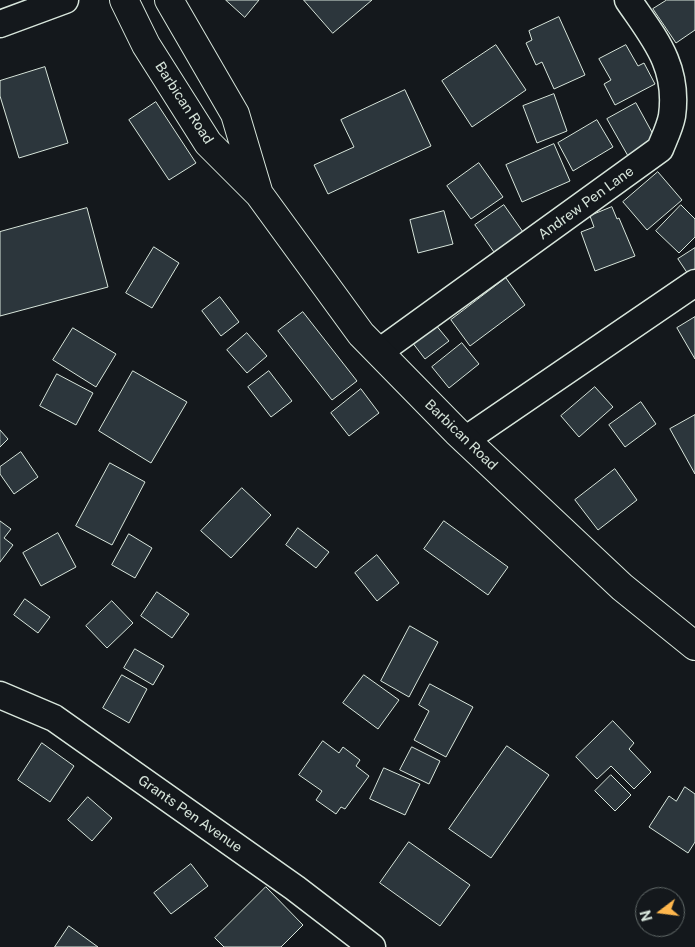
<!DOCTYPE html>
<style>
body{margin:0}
#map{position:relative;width:695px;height:947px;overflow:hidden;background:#14181c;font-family:"Public Sans",sans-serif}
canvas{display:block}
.north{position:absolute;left:635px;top:887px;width:50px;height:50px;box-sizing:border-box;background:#14181c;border:1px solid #626a69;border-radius:50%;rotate:255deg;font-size:14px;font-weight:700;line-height:20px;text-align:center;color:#d8e6dc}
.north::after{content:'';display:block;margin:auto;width:18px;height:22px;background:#ffb74d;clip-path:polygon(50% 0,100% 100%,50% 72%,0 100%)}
</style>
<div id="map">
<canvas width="695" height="947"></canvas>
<div class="north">N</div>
</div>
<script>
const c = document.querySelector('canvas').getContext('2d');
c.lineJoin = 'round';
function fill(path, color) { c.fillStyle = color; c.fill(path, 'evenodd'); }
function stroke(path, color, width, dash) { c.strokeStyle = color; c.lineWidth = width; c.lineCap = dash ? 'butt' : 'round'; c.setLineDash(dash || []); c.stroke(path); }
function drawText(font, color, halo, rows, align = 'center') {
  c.font = font + ' "Public Sans",sans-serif'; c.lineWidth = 4; c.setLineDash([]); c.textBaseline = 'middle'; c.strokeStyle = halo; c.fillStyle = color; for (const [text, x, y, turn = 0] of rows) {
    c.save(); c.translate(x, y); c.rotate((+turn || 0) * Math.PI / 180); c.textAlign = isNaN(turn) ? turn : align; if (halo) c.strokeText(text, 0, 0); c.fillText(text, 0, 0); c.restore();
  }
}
const building = new Path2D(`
 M 226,0 L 259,0 L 245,17 Z
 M 304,0 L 372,0 L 333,33 Z
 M 667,0 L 695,0 L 695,30 L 676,43 L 653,9 Z
 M 559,17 L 585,75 L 554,89 L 542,62 L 536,65 L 526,43 L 532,40 L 529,31 Z
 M 496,45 L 526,90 L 472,127 L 442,81 Z
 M 626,45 L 638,66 L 644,63 L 655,84 L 615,105 L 604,84 L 611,80 L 599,59 Z
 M 45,67 L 68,143 L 19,158 L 0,96 L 0,81 Z
 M 405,90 L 431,146 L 328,194 L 314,165 L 354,147 L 341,120 Z
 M 554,94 L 567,131 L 537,143 L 523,106 Z
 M 156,102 L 196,163 L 169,180 L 129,120 Z
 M 636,103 L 660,147 L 632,163 L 607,119 Z
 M 597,120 L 613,147 L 573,171 L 558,143 Z
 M 554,144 L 570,181 L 522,202 L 506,165 Z
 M 479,163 L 503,197 L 471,219 L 447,186 Z
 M 658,172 L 682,200 L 647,230 L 623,202 Z
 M 504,205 L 523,232 L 494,252 L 475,225 Z
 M 681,205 L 695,219 L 695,237 L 679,253 L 656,231 Z
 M 612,207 L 617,219 L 619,218 L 635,256 L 595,271 L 581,232 L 594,227 L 590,216 Z
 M 87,208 L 108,287 L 0,316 L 0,232 Z
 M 444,211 L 453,244 L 418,253 L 410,220 Z
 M 154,247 L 179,263 L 152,308 L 126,293 Z
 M 695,248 L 695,273 L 690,277 L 678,259 Z
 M 506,278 L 525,305 L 470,346 L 451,320 Z
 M 220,297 L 239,322 L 221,336 L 202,311 Z
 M 303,312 L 357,381 L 332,400 L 278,331 Z
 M 695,317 L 695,359 L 677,328 Z
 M 435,324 L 449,341 L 425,359 L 412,342 Z
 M 73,328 L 116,354 L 96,387 L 53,360 Z
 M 247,333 L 267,356 L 247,373 L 227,350 Z
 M 462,343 L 479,364 L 449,388 L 432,367 Z
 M 133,371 L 187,402 L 151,463 L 99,431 Z
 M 269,371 L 292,401 L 271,417 L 248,387 Z
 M 57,374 L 93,393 L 76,425 L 40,406 Z
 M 595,387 L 613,407 L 579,437 L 561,416 Z
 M 361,389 L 379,413 L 349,436 L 331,413 Z
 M 641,402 L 656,424 L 625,447 L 609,425 Z
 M 695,415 L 695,474 L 670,429 Z
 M 0,430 L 8,439 L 0,447 Z
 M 21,452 L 38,477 L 14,494 L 0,474 L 0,467 Z
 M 110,463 L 145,482 L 112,545 L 76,526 Z
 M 615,469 L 637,500 L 598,530 L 575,500 Z
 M 242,488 L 271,515 L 231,558 L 201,531 Z
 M 0,521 L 11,529 L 4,538 L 13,545 L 0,562 Z
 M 444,521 L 508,567 L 488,595 L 424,549 Z
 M 298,528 L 329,552 L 316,568 L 286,545 Z
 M 58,533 L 76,567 L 41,586 L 23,553 Z
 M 129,534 L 152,548 L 135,578 L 112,565 Z
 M 377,555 L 399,583 L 377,601 L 355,573 Z
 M 157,592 L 189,614 L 172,638 L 141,616 Z
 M 25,599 L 50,617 L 38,633 L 14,615 Z
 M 112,601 L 133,623 L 107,648 L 86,626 Z
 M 410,626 L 438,642 L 409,697 L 381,681 Z
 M 135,649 L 164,666 L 153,685 L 124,668 Z
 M 122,675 L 147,689 L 129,723 L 103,708 Z
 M 364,675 L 399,700 L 378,729 L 343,703 Z
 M 430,684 L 473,707 L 446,757 L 414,740 L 429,711 L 419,705 Z
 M 613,721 L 634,743 L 629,749 L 651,772 L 634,789 L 611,766 L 597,779 L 576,757 Z
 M 323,741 L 339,753 L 343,747 L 360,760 L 356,766 L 369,776 L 345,809 L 341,807 L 336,814 L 316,800 L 322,791 L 299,775 Z
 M 42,743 L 74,766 L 50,802 L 18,780 Z
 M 507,746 L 549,775 L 491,858 L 449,829 Z
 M 412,747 L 440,761 L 429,784 L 400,770 Z
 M 384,768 L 420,784 L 405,815 L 370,799 Z
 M 611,775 L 631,795 L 615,811 L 595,791 Z
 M 685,787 L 695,794 L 695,842 L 688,853 L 649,827 L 669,796 L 676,801 Z
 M 88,797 L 112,818 L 92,841 L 68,820 Z
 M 409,842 L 470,885 L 440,926 L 380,883 Z
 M 191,864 L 208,886 L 171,914 L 154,893 Z
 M 266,887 L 303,925 L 281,947 L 224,947 L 215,938 Z
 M 69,926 L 98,947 L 55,947 Z`);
const minor = new Path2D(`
 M 0,24 L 65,0
 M 379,352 L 660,149 C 664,139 670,127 672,116 C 679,66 654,38 628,0
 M 465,440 L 695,283
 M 0,695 L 54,718 L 295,888 L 372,947`);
const secondary = new Path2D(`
 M 124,0 L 146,45 L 208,143 L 259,194 L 361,334 L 457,432 L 622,587 L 695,646
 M 169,0 L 235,114 L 258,191`);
const streetNames = [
 ["Barbican Road",184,103,57],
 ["Andrew Pen Lane",586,203,-36],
 ["Barbican Road",461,435,44],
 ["Grants Pen Avenue",190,814,35]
];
fill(building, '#2c363c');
stroke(building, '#d8e6dc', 1);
stroke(minor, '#d8e6dc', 29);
stroke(secondary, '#d8e6dc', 30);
stroke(minor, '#14181c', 26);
stroke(secondary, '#14181c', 28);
drawText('14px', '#d8e6dc', '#14181c', streetNames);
</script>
